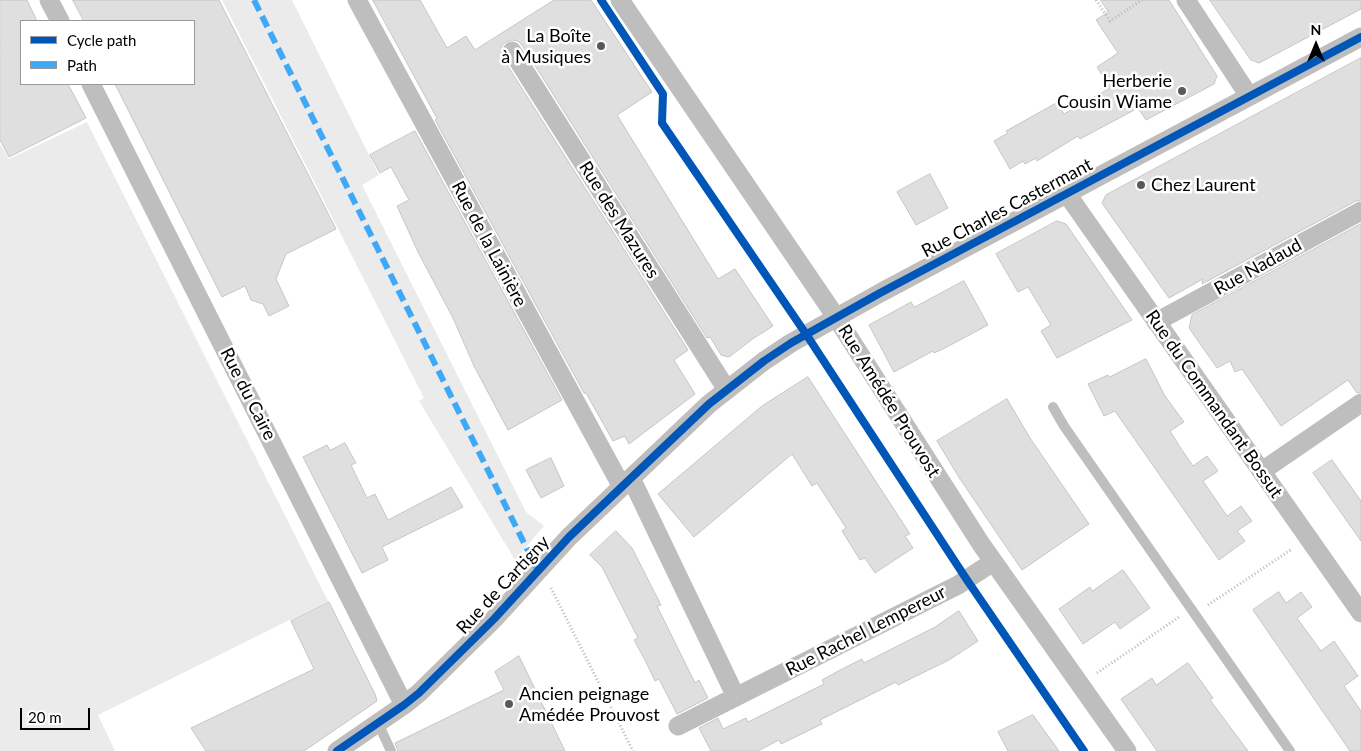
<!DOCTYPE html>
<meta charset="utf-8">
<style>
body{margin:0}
#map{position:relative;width:1361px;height:751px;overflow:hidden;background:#fff;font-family:Lato,sans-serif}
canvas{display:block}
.legend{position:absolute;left:20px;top:20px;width:175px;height:65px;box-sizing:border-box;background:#fff;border:1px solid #999;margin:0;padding:6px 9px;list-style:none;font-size:15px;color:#000}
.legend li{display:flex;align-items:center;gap:10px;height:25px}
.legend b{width:25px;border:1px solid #999}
.north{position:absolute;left:1291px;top:20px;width:50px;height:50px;-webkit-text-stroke:4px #fff;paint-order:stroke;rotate:0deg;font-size:14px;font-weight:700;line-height:20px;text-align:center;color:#000}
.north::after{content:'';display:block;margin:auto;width:18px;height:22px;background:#000;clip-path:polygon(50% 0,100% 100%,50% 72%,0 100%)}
.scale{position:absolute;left:20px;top:708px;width:70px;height:22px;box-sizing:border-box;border:2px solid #000;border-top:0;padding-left:6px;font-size:15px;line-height:18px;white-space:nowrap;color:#000;-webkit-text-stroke:4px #fff;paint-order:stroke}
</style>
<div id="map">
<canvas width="1361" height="751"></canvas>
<ul class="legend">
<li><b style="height:6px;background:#0057b8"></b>Cycle path</li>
<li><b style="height:6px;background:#3fa9f5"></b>Path</li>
</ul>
<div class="north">N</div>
<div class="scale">20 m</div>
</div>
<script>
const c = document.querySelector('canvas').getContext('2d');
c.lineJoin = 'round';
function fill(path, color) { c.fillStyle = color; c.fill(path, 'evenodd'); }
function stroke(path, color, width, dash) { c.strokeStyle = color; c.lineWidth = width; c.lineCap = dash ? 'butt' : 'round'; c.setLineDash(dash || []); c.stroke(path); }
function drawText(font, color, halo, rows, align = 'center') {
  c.font = font + ' Lato,sans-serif'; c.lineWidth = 5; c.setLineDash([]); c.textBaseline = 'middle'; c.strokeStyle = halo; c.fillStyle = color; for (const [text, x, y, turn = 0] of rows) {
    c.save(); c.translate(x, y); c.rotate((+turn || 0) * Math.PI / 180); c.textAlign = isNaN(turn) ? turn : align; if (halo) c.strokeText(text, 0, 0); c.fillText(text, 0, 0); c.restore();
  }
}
const green = new Path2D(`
 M 222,0 L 292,0 L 379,175 L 362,185 L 526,512 L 544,526 L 515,560 L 419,401 L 424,398 Z
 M 87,122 L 328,601 L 98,715 L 115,751 L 0,751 L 0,144 L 9,159 Z`);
const building = new Path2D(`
 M 0,0 L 27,0 L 37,21 L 21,21 L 21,84 L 68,84 L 86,118 L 9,157 L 0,140 Z
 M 73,0 L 219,0 L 336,229 L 286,254 L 276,279 L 289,306 L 269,316 L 263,304 L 251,300 L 245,286 L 222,297 L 115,84 L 194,84 L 194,21 L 84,21 Z
 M 373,0 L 420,0 L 447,48 L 466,36 L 475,50 L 554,0 L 591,0 L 652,92 L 617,115 L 718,279 L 735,269 L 773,326 L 754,338 L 729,357 L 721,355 L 710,337 L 707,338 L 522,45 L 518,41 L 512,40 L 506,42 L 502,45 L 501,51 L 502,57 L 688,350 L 674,360 L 695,394 L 629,444 L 625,436 L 613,441 L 586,393 L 584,393 L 435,120 L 437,119 Z
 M 1101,0 L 1169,0 L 1217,76 L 1214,84 L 1146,120 L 1138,108 L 1080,139 L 1078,136 L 1037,161 L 1036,158 L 1025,164 L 1023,161 L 1010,169 L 994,141 L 1008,133 L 1006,131 L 1058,102 L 1064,114 L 1110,88 L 1097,67 L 1118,53 L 1096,20 L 1108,12 Z
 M 1210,0 L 1361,0 L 1361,9 L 1259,63 L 1251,60 Z
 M 1361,58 L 1361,200 L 1356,201 L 1202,284 L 1203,279 L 1169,298 L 1102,203 L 1106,195 Z
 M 415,131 L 562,400 L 508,430 L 474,366 L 453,318 L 418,252 L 397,206 L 409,200 L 391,167 L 380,173 L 370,155 Z
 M 930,174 L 948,208 L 916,225 L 897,192 Z
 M 1057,221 L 1066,224 L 1132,320 L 1057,358 L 1041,331 L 1051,325 L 1028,287 L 1018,292 L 996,254 Z
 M 1361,224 L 1361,392 L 1357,393 L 1348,380 L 1281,426 L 1242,369 L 1235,372 L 1230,361 L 1217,368 L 1189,328 L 1192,315 Z
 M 964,281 L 988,325 L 945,348 L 934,353 L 933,351 L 894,372 L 869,325 L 911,302 L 914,307 Z
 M 1146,359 L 1165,396 L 1184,422 L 1170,431 L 1180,447 L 1193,466 L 1207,456 L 1218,471 L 1203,481 L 1227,516 L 1241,506 L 1252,521 L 1237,531 L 1245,541 L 1219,560 L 1115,411 L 1104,416 L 1088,384 L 1108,375 L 1109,377 Z
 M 808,377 L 910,534 L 905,536 L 913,548 L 875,573 L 865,558 L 860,560 L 842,531 L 846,528 L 817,483 L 812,486 L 792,454 L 694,537 L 658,494 L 762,406 Z
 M 1007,399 L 1030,438 L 1089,524 L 1022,570 L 960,479 L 937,441 Z
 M 345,443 L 356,463 L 351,465 L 367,498 L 375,494 L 388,520 L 451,487 L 463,507 L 382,547 L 388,560 L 362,573 L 303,457 L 327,445 L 330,450 Z
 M 551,458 L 564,486 L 541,498 L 526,470 Z
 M 1332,460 L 1361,501 L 1361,541 L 1313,473 Z
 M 616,531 L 632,548 L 661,605 L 657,606 L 695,683 L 699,680 L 708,698 L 677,714 L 659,679 L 655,681 L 645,660 L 634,640 L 638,638 L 602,567 L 590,555 Z
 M 1123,570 L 1150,608 L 1120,629 L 1115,622 L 1083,644 L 1059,609 L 1090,587 L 1092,591 Z
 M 1279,592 L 1286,603 L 1301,592 L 1312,607 L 1297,618 L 1321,651 L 1334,641 L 1358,676 L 1344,686 L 1361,711 L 1361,751 L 1350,751 L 1253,610 Z
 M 329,602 L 375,694 L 377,701 L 304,751 L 206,751 L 191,728 L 314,669 L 291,621 Z
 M 959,611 L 978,641 L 949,660 L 898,685 L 896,682 L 820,720 L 822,724 L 781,744 L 779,740 L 758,751 L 711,751 L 699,728 L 718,718 L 723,729 L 746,718 L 748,722 L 824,684 L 822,680 L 842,669 L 862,659 L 864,663 L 935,627 Z
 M 519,656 L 565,751 L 398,751 L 395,743 L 504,690 L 495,672 Z
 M 1188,663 L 1213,698 L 1210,700 L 1248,751 L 1157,751 L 1121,699 L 1152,678 L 1156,685 Z
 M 1033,715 L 1059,751 L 1008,751 L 998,732 Z`);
const path = new Path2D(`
 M 1096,0 L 1110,21 L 1142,0
 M 551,588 L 633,751
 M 1208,605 L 1292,549
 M 1097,673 L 1179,617`);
const service = new Path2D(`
 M 1053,407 L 1064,426 L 1290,751
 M 378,723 L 391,751`);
const minor = new Path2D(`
 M 49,0 L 60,21
 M 357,0 L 622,487
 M 620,0 L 836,317 L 981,544 L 1127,751
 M 1186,0 L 1249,96
 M 512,51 L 727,390
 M 91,84 L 404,705
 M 1067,194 L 1361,613
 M 1156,322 L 1361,211
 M 1262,471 L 1361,403
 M 631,478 L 736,697
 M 678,726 L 958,585 L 993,562
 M 337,751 L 404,705 L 419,693 L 494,619 L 569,537 L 709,404 L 764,361 L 791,343 L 880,293 L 1361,37`);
const quiet = new Path2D(`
 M 254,0 L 538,571`);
const cycleway = new Path2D(`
 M 601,0 L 663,94 L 662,123 L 806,334 L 967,580 L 1084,751
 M 337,751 L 404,705 L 419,693 L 494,619 L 569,537 L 709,404 L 764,361 L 791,343 L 880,293 L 1361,37`);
const markers = [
 [601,46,5,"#595959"],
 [1182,91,5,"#595959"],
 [1141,185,5,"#595959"],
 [509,704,5,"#595959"]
];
const poiNames = [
 ["La Boîte",591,36],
 ["à Musiques",591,57],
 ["Herberie",1172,81],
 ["Cousin Wiame",1172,102],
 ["Chez Laurent",1151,185,"left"],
 ["Ancien peignage",519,694,"left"],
 ["Amédée Prouvost",519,715,"left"]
];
const streetNames = [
 ["Rue Charles Castermant",1007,208,-28],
 ["Rue des Mazures",619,220,58],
 ["Rue de la Lainière",489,244,62],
 ["Rue Nadaud",1258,267,-29],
 ["Rue du Caire",248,394,63],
 ["Rue Amédée Prouvost",889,401,58],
 ["Rue du Commandant Bossut",1214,404,55],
 ["Rue de Cartigny",503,585,-47],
 ["Rue Rachel Lempereur",866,631,-27]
];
fill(green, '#ebebeb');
fill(building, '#dfdfdf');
stroke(building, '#c6c6c6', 1);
stroke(path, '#b9b9b9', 3, [1, 2.5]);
stroke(service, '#bebebe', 10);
stroke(minor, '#bebebe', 19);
stroke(quiet, '#3fa9f5', 6, [12, 6]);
stroke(cycleway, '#0057b8', 8);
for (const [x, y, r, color] of markers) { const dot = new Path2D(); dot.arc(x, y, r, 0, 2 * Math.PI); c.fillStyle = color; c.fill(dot); stroke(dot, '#fff', 2); }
drawText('18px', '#000', '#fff', poiNames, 'right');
drawText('18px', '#000', '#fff', streetNames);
</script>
